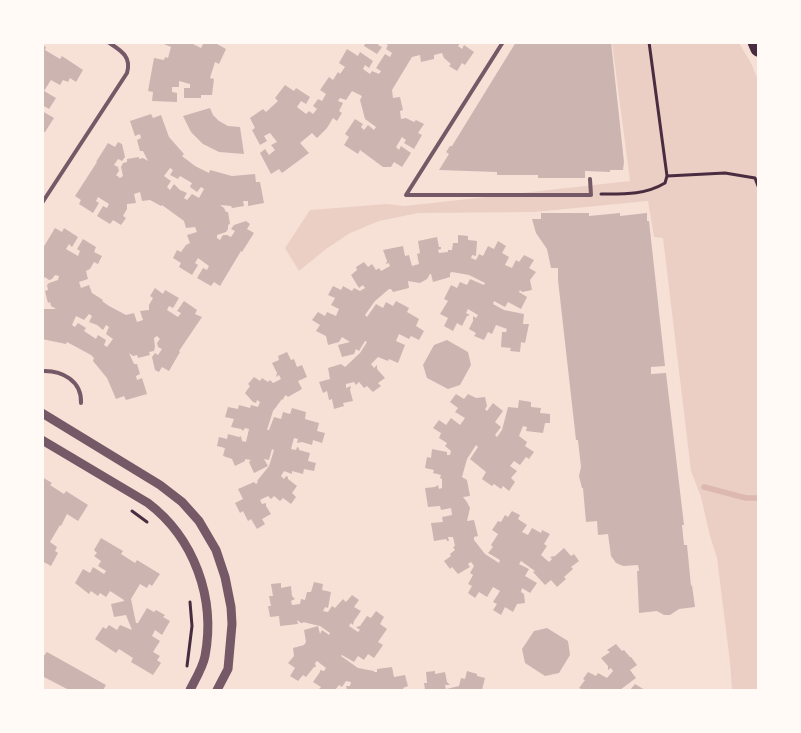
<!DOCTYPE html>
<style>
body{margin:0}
#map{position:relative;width:801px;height:733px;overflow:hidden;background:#f7e1d7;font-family:"Open Sans",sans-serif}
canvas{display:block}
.frame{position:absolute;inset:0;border:44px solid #fffaf5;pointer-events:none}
</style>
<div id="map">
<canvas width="801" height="733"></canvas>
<div class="frame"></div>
</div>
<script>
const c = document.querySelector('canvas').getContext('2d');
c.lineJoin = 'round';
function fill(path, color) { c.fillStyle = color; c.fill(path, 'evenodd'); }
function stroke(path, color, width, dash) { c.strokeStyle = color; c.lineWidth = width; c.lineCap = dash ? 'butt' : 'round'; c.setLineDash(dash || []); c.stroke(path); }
const green = new Path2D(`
 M 612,43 L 739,43 L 751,63 L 758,80 L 758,690 L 732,690 L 730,662 L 717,558 L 710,536 L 701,497 L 691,471 L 663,238 L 654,237 L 648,201 L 534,212 L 418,213 L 379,221 L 350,233 L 326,249 L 299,271 L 285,248 L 310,210 L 387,204 L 405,206 L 630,181 Z`);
const stream = new Path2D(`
 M 704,487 L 746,498 L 758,498`);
const building = new Path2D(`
 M 165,42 L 189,42 L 201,48 L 204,42 L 217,42 L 217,44 L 226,49 L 219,64 L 215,62 L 210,78 L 214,79 L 212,95 L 201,95 L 201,98 L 184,98 L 184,88 L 190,88 L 190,84 L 179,81 L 179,87 L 172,87 L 172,92 L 177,93 L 177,102 L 152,101 L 153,92 L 148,91 L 154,58 L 164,60 L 165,57 L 168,58 L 171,47 L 164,44 Z
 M 366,42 L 380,42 L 378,45 L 382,47 L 377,54 L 364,46 Z
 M 382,42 L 461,42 L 458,46 L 462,49 L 464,45 L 474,52 L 465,65 L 462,63 L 457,71 L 449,66 L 451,64 L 444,58 L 442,53 L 434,55 L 434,59 L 421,62 L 420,55 L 412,57 L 392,90 L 393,98 L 400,97 L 403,110 L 400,111 L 401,119 L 406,118 L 414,122 L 416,120 L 424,124 L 418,133 L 422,135 L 414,149 L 404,143 L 406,140 L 402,137 L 396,147 L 399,150 L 401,146 L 411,153 L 402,167 L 394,162 L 391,167 L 383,167 L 360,150 L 358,154 L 344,145 L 349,137 L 345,134 L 355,119 L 363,124 L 361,127 L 364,130 L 368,125 L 374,130 L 376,127 L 365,119 L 360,100 L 362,96 L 352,91 L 346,100 L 340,98 L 338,101 L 343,103 L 339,111 L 342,113 L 337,121 L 333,118 L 327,128 L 317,138 L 312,133 L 300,143 L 309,153 L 282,173 L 279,169 L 271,174 L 260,153 L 265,149 L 269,155 L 275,150 L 271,145 L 277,142 L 270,133 L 264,136 L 267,141 L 260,145 L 252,130 L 255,128 L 250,118 L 263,109 L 266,112 L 278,101 L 275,98 L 285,85 L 294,91 L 296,88 L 310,97 L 306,104 L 301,101 L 297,107 L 306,114 L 309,111 L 313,114 L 317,109 L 313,106 L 318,99 L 322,101 L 326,94 L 320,90 L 329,77 L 333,80 L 338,72 L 340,74 L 345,67 L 339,63 L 347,49 L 358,56 L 360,52 L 373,61 L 369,68 L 365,65 L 363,69 L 370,74 L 372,71 L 379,74 L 381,71 L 376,68 L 385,54 L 390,57 L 392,53 L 386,49 L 388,45 Z
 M 516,42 L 611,42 L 624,162 L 623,170 L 610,170 L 610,172 L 585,171 L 585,178 L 538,178 L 538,175 L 497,175 L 497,172 L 439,170 L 449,154 L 446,152 L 450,146 L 452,146 Z
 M 42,45 L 46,47 L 45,50 L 60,59 L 62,56 L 83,70 L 76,82 L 70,78 L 68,82 L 63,80 L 60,85 L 51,80 L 44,91 L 56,98 L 49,109 L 42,105 Z
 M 210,108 L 213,115 L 219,121 L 228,126 L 240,127 L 244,154 L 219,152 L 203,144 L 191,132 L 183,116 Z
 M 42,111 L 54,118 L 45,132 L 42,131 Z
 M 151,114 L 153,118 L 161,115 L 169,137 L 184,154 L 182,156 L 195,166 L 209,173 L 210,170 L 232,176 L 255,174 L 256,182 L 260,182 L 264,203 L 248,206 L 248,201 L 243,201 L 244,206 L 232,208 L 231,206 L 220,205 L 224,208 L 226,212 L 228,212 L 230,224 L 228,225 L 228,229 L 226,232 L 217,235 L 217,238 L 220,240 L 223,235 L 227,235 L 231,237 L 235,231 L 231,229 L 234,225 L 246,221 L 250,224 L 247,229 L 254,233 L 242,252 L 241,251 L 220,286 L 214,282 L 211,286 L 197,278 L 203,268 L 207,270 L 209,266 L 198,258 L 195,263 L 198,265 L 192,275 L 179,267 L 181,263 L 173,258 L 177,250 L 181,252 L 186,245 L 190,243 L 187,235 L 197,232 L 195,227 L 186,228 L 184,221 L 162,205 L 161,206 L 150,200 L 142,201 L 140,192 L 134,194 L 136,203 L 127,204 L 127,209 L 123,216 L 126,218 L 121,225 L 113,220 L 110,224 L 97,216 L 103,206 L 107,208 L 109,204 L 98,197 L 96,201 L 99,203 L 93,213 L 79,204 L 81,200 L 75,196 L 97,162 L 96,162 L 108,143 L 115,147 L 118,142 L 122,144 L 125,157 L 122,161 L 118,159 L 114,165 L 118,167 L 119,171 L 116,175 L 120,178 L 123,176 L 121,167 L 123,163 L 127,162 L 127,159 L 139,157 L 139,159 L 143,158 L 148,161 L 143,151 L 140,151 L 137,140 L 141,138 L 140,134 L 135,136 L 130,121 ZM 170,168 L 173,170 L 170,175 L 178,179 L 180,176 L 192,183 L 190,187 L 197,192 L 201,187 L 204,189 L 199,198 L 192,194 L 187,200 L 184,198 L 187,193 L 180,190 L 174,184 L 170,190 L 167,187 L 171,181 L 164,176 Z
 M 541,213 L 589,213 L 589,216 L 620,213 L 620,216 L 647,213 L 647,221 L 649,221 L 665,366 L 651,367 L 651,374 L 666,373 L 684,525 L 682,525 L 684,545 L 687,545 L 691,586 L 692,585 L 695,607 L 679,609 L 670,615 L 664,615 L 657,611 L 639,613 L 637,571 L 639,571 L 638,565 L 623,566 L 616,563 L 611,556 L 608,534 L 598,535 L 597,521 L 586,522 L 583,488 L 582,488 L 579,476 L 581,467 L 578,440 L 576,440 L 558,280 L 558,268 L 551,268 L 547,249 L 536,233 L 532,219 L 541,219 Z
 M 55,228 L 62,232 L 64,228 L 78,237 L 72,247 L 69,244 L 66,249 L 78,256 L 80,251 L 77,249 L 83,239 L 96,247 L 94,252 L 102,256 L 98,264 L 94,262 L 90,269 L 86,271 L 88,279 L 79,282 L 81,288 L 89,285 L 92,293 L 103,300 L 102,301 L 109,306 L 126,315 L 134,313 L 137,322 L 143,320 L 140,311 L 149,310 L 149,305 L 153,298 L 150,296 L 155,288 L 163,294 L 165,290 L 179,298 L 173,308 L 169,306 L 167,310 L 178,317 L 181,313 L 177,311 L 184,301 L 197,310 L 195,314 L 202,317 L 179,351 L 180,352 L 169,371 L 162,367 L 159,372 L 155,370 L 152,357 L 155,353 L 158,355 L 162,349 L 158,347 L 157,343 L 160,339 L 157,336 L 154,338 L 155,347 L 154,351 L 149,352 L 150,355 L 138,358 L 137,355 L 133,356 L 129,353 L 134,364 L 137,364 L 140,374 L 136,376 L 137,380 L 142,378 L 147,394 L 126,400 L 124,396 L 116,399 L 107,378 L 93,361 L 94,358 L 91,355 L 67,342 L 66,344 L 42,339 L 42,305 L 44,309 L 56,309 L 51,306 L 50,302 L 48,303 L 45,291 L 48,290 L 47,285 L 49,283 L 58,280 L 59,276 L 55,275 L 52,279 L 49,280 L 45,277 L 42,281 L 43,248 ZM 89,314 L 92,316 L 89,322 L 97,325 L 103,330 L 106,325 L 109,327 L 106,334 L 113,339 L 107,347 L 104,345 L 106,340 L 98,335 L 96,339 L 84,331 L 86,328 L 78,323 L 75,327 L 72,325 L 76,316 L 84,320 Z
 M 458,235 L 468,236 L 468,240 L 477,241 L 476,256 L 472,255 L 471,258 L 476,260 L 479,254 L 483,256 L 488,246 L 494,249 L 498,241 L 506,246 L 502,253 L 509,257 L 505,265 L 512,268 L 516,260 L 519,262 L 524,255 L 534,260 L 529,268 L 536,272 L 530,280 L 532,290 L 522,292 L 520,290 L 519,292 L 527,297 L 521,309 L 508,302 L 505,307 L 494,301 L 493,304 L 504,310 L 524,314 L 523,324 L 529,324 L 525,343 L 521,342 L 520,352 L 510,351 L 511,348 L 501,347 L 502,332 L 506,332 L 507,329 L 496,325 L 492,334 L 488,332 L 484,340 L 474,336 L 476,333 L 469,329 L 473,321 L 473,316 L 476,318 L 478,315 L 468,309 L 466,313 L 470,315 L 467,316 L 462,326 L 457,323 L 453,331 L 444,326 L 448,318 L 440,314 L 448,301 L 444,299 L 451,285 L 457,288 L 460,282 L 467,285 L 470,279 L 484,285 L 485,283 L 469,275 L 452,272 L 450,273 L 450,277 L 433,282 L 431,274 L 430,274 L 427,279 L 420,283 L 408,281 L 409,288 L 393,292 L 391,289 L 389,289 L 375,301 L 365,315 L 367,317 L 376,304 L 383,308 L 386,302 L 393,306 L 396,301 L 409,308 L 407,312 L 419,319 L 416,326 L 424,331 L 419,340 L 411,336 L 409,339 L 399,334 L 396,341 L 405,345 L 398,363 L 389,359 L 388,361 L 378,357 L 371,364 L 374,368 L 377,365 L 377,369 L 385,378 L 378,383 L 381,386 L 373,392 L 367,386 L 364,388 L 359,382 L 356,385 L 354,382 L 346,384 L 346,388 L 351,386 L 350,390 L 353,401 L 343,403 L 344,406 L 334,409 L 332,399 L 329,400 L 327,391 L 323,393 L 319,382 L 330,379 L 328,368 L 341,364 L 345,367 L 360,353 L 367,342 L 365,341 L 359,351 L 356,349 L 354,354 L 342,357 L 338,345 L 350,342 L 342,337 L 339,342 L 328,345 L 326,336 L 316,331 L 320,325 L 312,320 L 318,312 L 325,316 L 327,312 L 336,316 L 339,309 L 331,305 L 335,298 L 328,295 L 333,286 L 341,290 L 343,286 L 352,291 L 354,288 L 360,291 L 365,288 L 363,285 L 359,288 L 351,275 L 357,270 L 356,267 L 364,262 L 368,267 L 372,264 L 376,270 L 379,268 L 381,271 L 390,266 L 389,263 L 386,264 L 387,261 L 383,250 L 403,246 L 405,256 L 409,255 L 412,266 L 419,264 L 417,254 L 420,253 L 418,241 L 437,237 L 439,247 L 441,247 L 441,249 L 438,250 L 439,253 L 448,252 L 448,250 L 452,250 L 453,243 L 458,243 Z
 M 447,340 L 468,352 L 471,365 L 460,385 L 448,389 L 427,378 L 423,365 L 434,345 Z
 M 287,352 L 291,360 L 294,359 L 297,367 L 302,365 L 307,377 L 298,381 L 302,389 L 288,397 L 286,395 L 284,397 L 283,400 L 282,399 L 273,411 L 267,430 L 269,430 L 274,417 L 281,419 L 283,412 L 290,414 L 292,408 L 306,412 L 305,419 L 319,423 L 317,431 L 325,433 L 322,443 L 313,440 L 312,445 L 302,442 L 297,443 L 298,439 L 294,438 L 291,449 L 296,450 L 297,447 L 299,448 L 299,450 L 310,453 L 308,461 L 316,463 L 314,471 L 304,469 L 303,474 L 292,471 L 292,474 L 284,471 L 281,476 L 284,479 L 286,476 L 288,477 L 288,479 L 297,486 L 292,493 L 296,497 L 291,504 L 283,498 L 280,501 L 274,496 L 271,499 L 268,496 L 260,500 L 262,504 L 266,503 L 266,506 L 271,514 L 262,519 L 265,524 L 257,529 L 251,519 L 248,521 L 243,511 L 240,513 L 235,503 L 243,499 L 238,489 L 254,482 L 256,484 L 258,482 L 257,481 L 269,466 L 274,450 L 272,449 L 269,460 L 264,459 L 268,466 L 254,473 L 249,462 L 251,460 L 245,459 L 245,461 L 235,466 L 232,459 L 223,456 L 225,448 L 217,446 L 219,437 L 227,439 L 228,434 L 239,437 L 241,436 L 242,441 L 246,442 L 249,429 L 245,428 L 243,431 L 241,429 L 231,427 L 234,419 L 225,417 L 228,407 L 238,409 L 239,405 L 250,408 L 251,405 L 258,407 L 260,402 L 257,400 L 256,403 L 253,402 L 245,393 L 250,386 L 248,384 L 254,377 L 260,381 L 262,378 L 268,382 L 270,380 L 273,383 L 281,379 L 279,375 L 276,377 L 277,373 L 272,363 L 279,360 L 278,356 Z
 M 456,394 L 464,399 L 468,394 L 476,398 L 485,397 L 487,406 L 485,409 L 487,411 L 493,403 L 503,411 L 495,422 L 501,427 L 495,435 L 497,437 L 502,430 L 508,407 L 518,408 L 519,400 L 531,402 L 531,407 L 541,408 L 540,413 L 550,414 L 550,423 L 545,423 L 543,433 L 526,431 L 527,427 L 523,426 L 519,436 L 527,442 L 525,446 L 534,452 L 529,459 L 526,457 L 520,465 L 514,461 L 510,466 L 517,471 L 511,478 L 515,482 L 509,491 L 503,486 L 501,489 L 494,484 L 492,486 L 482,479 L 486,472 L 470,459 L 478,447 L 476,445 L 467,459 L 462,477 L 467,480 L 470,496 L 463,497 L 467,502 L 470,508 L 467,521 L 474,520 L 478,536 L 474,537 L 474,540 L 485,554 L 499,563 L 500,560 L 488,553 L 493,547 L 491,545 L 498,534 L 492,530 L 498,521 L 501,522 L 505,515 L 508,517 L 512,511 L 520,515 L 518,519 L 527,525 L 522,532 L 528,535 L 532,528 L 541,533 L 542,530 L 550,534 L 544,544 L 547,546 L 541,555 L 549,562 L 552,559 L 550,557 L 555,556 L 564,548 L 571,556 L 574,554 L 579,561 L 571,567 L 573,569 L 564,577 L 566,579 L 557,587 L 551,580 L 545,585 L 533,572 L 535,571 L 521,561 L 519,564 L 529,569 L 525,576 L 537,583 L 530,593 L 522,588 L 521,592 L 524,594 L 525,603 L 517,604 L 513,612 L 505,607 L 501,615 L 493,610 L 497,604 L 493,602 L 500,591 L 493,587 L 487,597 L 479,592 L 475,598 L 468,593 L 472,586 L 468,584 L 473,575 L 470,573 L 474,566 L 471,562 L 468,564 L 470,567 L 458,574 L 452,567 L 450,569 L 444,561 L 451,556 L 450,554 L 455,550 L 453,547 L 455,546 L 453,537 L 448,537 L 449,541 L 447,541 L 446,539 L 434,541 L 431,523 L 443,522 L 442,517 L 452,515 L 451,508 L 441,510 L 440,506 L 428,507 L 425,488 L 435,487 L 438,485 L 439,489 L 442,488 L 442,479 L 440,478 L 441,475 L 433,473 L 434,470 L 425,468 L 427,457 L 431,458 L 432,449 L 447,452 L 447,455 L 450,455 L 451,451 L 445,446 L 447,443 L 439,438 L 441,433 L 433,428 L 439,420 L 446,425 L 451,418 L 460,425 L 465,418 L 455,412 L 458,408 L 450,402 Z
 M 42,477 L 52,483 L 50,485 L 64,494 L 66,491 L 88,505 L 78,521 L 67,514 L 61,526 L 60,525 L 50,542 L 57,547 L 55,551 L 58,553 L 51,566 L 42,561 Z
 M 101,538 L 123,551 L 121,554 L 135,563 L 137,560 L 160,574 L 152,586 L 149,584 L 147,588 L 140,584 L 131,599 L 136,623 L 138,623 L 147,608 L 154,612 L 156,610 L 165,615 L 163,617 L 170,621 L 162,635 L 155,630 L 152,636 L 160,641 L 153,652 L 160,656 L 157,660 L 161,663 L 153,675 L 131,662 L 133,658 L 119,649 L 116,653 L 95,639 L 103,627 L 106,629 L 109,625 L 117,630 L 120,625 L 132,630 L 126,615 L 114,617 L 111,604 L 124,601 L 124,600 L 110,591 L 106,597 L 100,593 L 98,596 L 91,591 L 89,594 L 75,583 L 83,569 L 90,573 L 93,567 L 104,574 L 106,571 L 98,566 L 101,561 L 94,556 L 97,553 L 94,550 Z
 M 314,582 L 323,584 L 322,590 L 331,592 L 328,608 L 325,607 L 323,611 L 328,612 L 332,606 L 335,608 L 343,599 L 346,602 L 352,595 L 359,600 L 354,607 L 361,611 L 354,621 L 353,625 L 351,623 L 349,626 L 358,632 L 360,630 L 356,627 L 360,626 L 367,616 L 371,618 L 376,611 L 384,617 L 380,624 L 387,629 L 378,642 L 383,645 L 374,658 L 368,654 L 364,660 L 358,656 L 354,662 L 342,655 L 341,656 L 358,668 L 374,671 L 374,672 L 377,672 L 377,669 L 392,667 L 394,677 L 405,675 L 408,686 L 403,688 L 404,690 L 383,690 L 383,689 L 347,690 L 346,686 L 350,686 L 351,682 L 346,681 L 342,687 L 339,685 L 335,690 L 318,690 L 321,687 L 313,682 L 320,672 L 320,670 L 324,671 L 326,668 L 317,661 L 315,663 L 316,667 L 314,667 L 306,677 L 303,675 L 298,681 L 290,676 L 295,668 L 288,663 L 294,656 L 293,648 L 304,645 L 306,642 L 304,630 L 318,626 L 320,634 L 322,630 L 329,635 L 330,633 L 320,626 L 303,622 L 303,623 L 301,623 L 297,620 L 298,624 L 280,626 L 279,616 L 270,617 L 268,606 L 271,606 L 269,596 L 273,596 L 271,584 L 281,583 L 281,588 L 291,586 L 292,596 L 295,599 L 291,601 L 292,605 L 300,604 L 301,599 L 305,600 L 307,592 L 311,592 Z
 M 547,628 L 568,641 L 570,655 L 559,673 L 545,676 L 525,663 L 522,649 L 534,631 Z
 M 616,644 L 622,651 L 624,650 L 630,657 L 631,657 L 637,665 L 630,670 L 636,678 L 620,690 L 584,690 L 579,688 L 585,680 L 583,679 L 588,672 L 596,676 L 598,673 L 607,678 L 613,671 L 611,668 L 608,670 L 608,666 L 601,658 L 610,652 L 607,650 Z
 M 47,652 L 106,685 L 103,690 L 69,690 L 42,676 L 42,658 Z
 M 435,671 L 435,674 L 445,672 L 447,682 L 450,685 L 445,685 L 446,689 L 459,686 L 461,678 L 465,679 L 467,671 L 477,674 L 477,676 L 485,678 L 482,690 L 425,690 L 424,683 L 427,683 L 426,672 Z
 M 635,684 L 645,690 L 630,690 Z`);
const path = new Path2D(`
 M 667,176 L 725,173 L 755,178 L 758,186
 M 601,194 C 624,194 645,195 665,183 L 667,176 L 649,42
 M 132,511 L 147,522
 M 187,666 L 192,626 L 190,602`);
const service = new Path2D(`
 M 406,195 L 591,195 L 590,179
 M 406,195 L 503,42
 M 42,203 L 127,73 C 132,56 120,50 108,42
 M 42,371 C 62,370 82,381 81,403`);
const tertiary = new Path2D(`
 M 42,413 L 160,485 L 182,502 L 199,521 L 216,550 L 225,577 L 231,607 L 232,624 L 228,669 L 217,690
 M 42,440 L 148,503 C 194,538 216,598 205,656 C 203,667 195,680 190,690`);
const motorway = new Path2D(`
 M 755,42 L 758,49`);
fill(green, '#ebcfc5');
stroke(stream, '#dcb8b0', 5.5);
fill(building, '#ccb4b1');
stroke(path, '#4a2c40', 3);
stroke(service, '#755966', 4);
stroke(tertiary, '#755966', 9);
stroke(motorway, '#4a2c40', 15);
</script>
